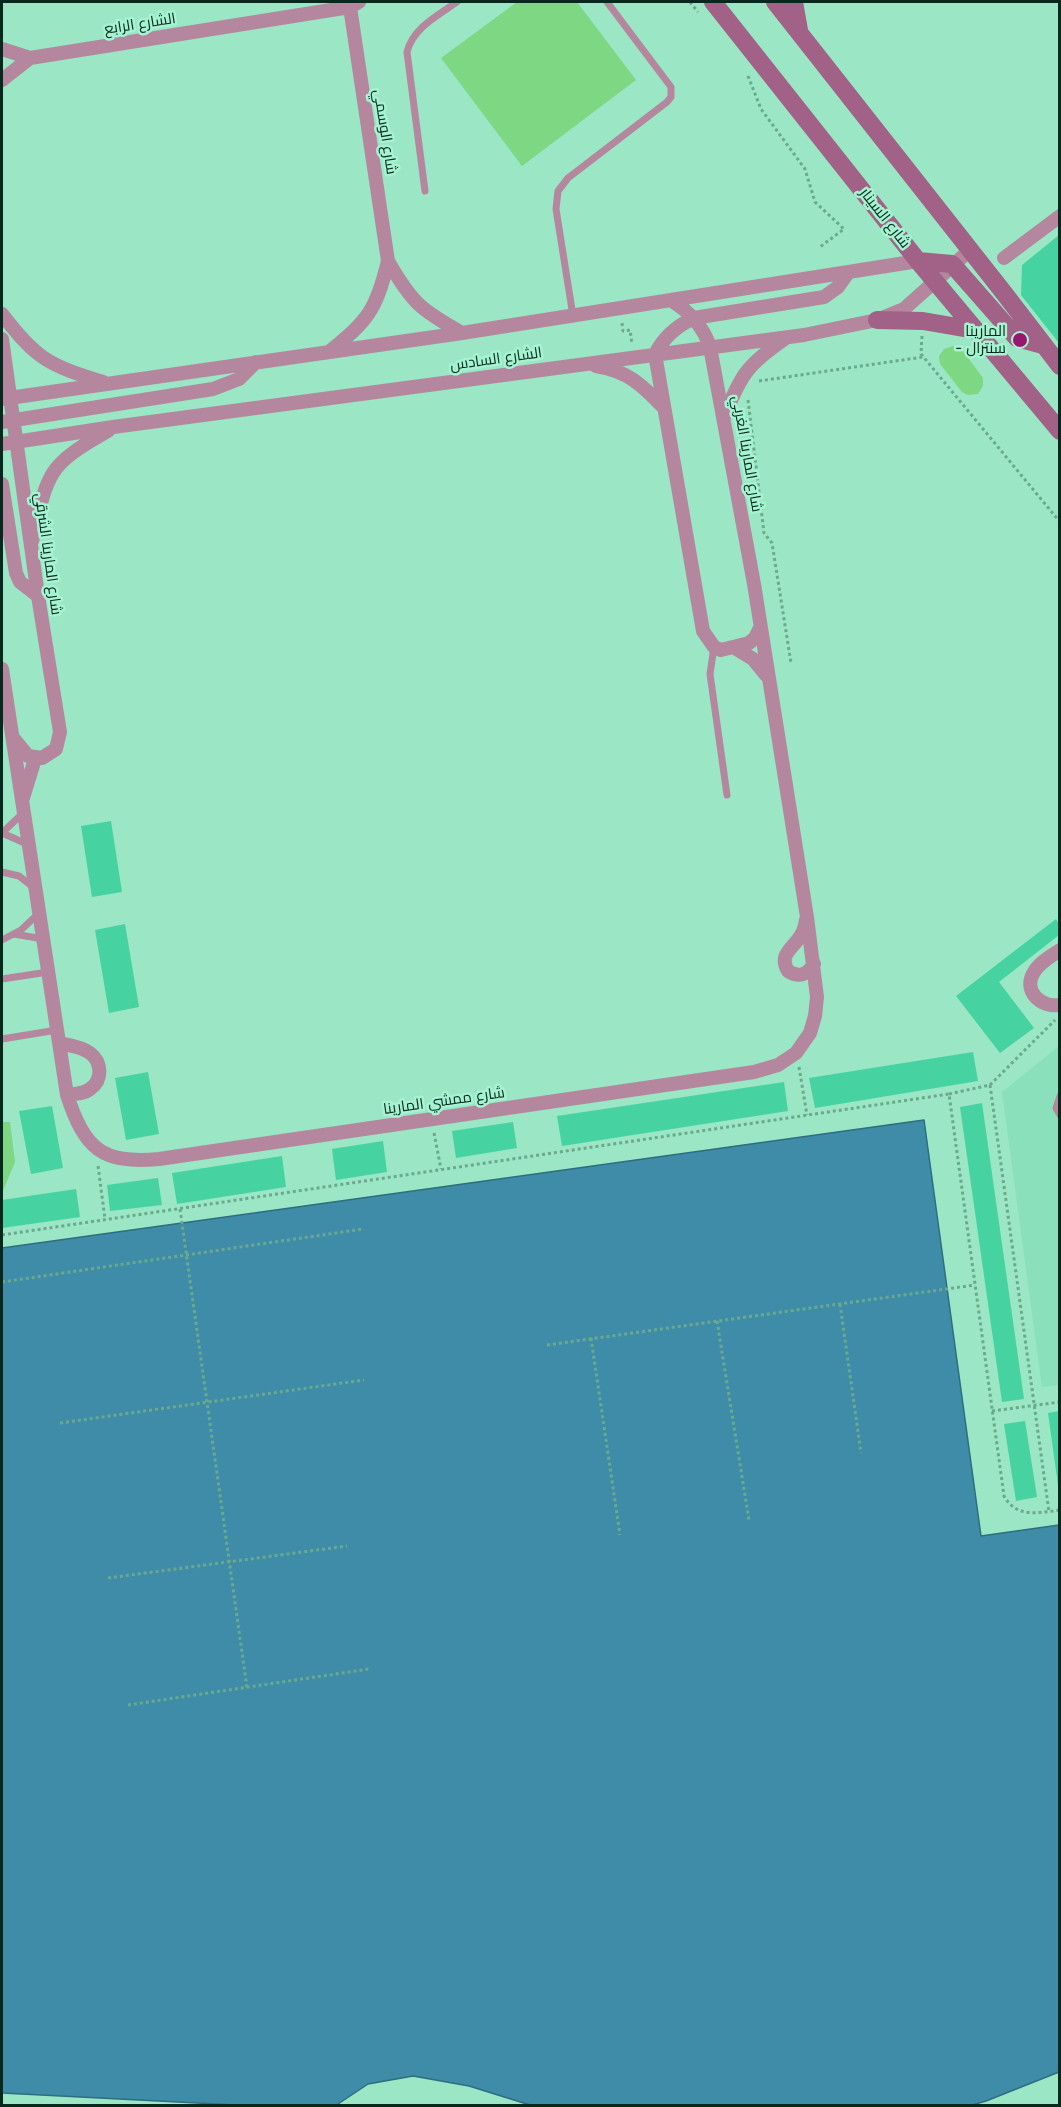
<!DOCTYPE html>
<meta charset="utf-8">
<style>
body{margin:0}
#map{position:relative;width:1061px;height:2107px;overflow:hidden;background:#9ae6c5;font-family:Inter,sans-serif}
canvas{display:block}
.frame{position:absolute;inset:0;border:3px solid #07281c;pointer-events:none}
</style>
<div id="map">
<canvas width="1061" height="2107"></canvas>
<div class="frame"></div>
</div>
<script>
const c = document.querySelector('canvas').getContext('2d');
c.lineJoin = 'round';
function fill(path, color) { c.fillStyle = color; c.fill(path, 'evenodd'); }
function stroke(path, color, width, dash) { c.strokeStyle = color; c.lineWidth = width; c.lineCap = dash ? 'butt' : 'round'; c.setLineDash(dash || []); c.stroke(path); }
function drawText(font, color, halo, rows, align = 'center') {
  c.font = font + ' Inter,Cairo,sans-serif'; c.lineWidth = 5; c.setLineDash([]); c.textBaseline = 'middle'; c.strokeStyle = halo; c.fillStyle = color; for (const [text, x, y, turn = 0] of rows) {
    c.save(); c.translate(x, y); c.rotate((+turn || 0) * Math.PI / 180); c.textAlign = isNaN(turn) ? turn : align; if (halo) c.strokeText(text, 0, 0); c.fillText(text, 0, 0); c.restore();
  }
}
const built = new Path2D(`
 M 1059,1046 L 1059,1385 L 1042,1387 L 1002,1092 Z`);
const green = new Path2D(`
 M 1059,235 L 1059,343 L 1021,295 L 1022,265 Z
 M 111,821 L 122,892 L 92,897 L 81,826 Z
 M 1056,919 L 1059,924 L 1059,935 L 999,982 L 1034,1028 L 1000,1053 L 956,996 Z
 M 125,924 L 139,1007 L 109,1013 L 95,930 Z
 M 973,1052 L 978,1081 L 815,1108 L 809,1078 Z
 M 148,1072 L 159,1134 L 126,1140 L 115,1078 Z
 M 784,1082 L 788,1111 L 562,1146 L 557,1116 Z
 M 982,1103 L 1024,1399 L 1002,1402 L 960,1107 Z
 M 52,1106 L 63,1168 L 31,1174 L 19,1111 Z
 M 513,1122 L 517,1148 L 456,1158 L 452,1131 Z
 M 383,1141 L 387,1172 L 336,1180 L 332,1149 Z
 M 282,1156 L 286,1187 L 177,1204 L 172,1173 Z
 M 158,1178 L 162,1205 L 110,1211 L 107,1185 Z
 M 76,1189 L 80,1217 L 2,1228 L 2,1200 Z
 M 1059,1411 L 1060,1411 L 1059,1492 L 1048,1413 Z
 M 1025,1421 L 1037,1497 L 1016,1501 L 1004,1424 Z`);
const water = new Path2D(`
 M 924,1120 L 981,1536 L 1059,1525 L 1059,2072 L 986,2101 L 969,2106 L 530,2105 L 469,2086 L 413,2076 L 368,2084 L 335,2106 L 236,2105 L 2,2093 L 2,1248 Z`);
const building = new Path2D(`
 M 517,2 L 577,2 L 636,80 L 522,166 L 441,58 Z
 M 953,346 L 960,347 L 983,378 L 983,386 L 978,394 L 968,395 L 962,392 L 940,364 L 939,356 L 944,349 Z
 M 2,1122 L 10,1122 L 15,1162 L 2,1193 Z`);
const path = new Path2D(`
 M 690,2 L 698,12
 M 748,76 L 761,109 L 805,169 L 815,202 L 844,229 L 820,247
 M 622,323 L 623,331 L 630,330 L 632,344
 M 922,336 L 921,354 L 1060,522
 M 759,381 L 923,357
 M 748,400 L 764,533 L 772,543 L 791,663
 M 799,1067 L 807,1115
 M 990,1085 L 1049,1512
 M 949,1094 L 990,1085 L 1055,1020
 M 434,1133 L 441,1169
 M 98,1166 L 105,1219
 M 180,1209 L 247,1688
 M 2,1235 L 949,1094 L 1004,1496 C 1016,1518 1038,1513 1060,1510
 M 2,1282 L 363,1229
 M 840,1304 L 861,1453
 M 717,1321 L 749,1520
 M 591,1338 L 620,1535
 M 547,1345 L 975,1285
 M 992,1411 L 1060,1402
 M 60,1423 L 364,1380
 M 108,1578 L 347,1546
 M 128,1705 L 369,1669`);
const lane = new Path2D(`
 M 425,191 L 407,52 C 413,28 437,16 457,2
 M 573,316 L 556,209 L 558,191 L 568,178 L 667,102 L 671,97 L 671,87 L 607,2
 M 714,647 L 710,674 L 727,795
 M 2,833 L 22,814
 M 2,833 L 27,844
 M 2,872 L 19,876 L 33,887
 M 14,934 L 43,939
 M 2,940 L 21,930 L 38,914
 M 2,979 L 48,972
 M 2,1039 L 57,1030
 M 1060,1096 L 1056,1108 L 1060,1115`);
const street = new Path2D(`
 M 350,7 L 388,261 C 412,303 421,310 462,333
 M 2,49 L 30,58 L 350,7 L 359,2
 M 2,80 L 30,58
 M 1004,258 L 1060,216
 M 2,314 C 37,360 49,365 103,382
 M 2,339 L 38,596 L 60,732 L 56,749 L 42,758 L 28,756 L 14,739
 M 329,352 C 368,320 376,311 388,261
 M 655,354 L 703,631 L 714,647 L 721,650 L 749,643 L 755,638 L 760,628
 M 655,354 C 664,337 676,326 694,318 L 824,297 L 838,287 L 848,273
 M 596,366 C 628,371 642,385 663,407
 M 2,399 L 462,333 L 918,261
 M 724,417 C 741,374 748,364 786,338
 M 2,422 L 213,389 L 239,379 L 256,362
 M 2,444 L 113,427 L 804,335 L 877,320 L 904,309 L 970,250
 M 2,484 L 16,573 L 20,582 L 38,596
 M 32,541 C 38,520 41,492 53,473 C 65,454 90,442 109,430
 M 735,648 L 753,659 L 766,675
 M 2,669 L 67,1095 C 85,1149 101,1164 159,1159 L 754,1072 L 778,1065 L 796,1053 L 810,1033 L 815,1016 L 817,997 L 807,917 L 754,584 L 710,347 C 703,326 690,312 672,301
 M 23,798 L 35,759
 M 806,920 C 805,926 804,931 801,935 C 793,949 778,954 788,971 C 799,978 807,975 814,964
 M 1060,950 C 1051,956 1039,963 1034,972 C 1022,991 1041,1008 1060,1005
 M 59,1043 C 69,1045 82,1047 90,1053 C 102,1062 103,1080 90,1089 C 84,1094 75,1094 67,1095`);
const secondary = new Path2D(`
 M 713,2 L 918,261 L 1060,431
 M 775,2 L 1004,293 L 1060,366
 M 794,2 L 799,30
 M 918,261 L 952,264 L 1017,338 L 1043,345
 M 877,320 L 923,321 L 975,330`);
const markers = [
 [1020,340,8,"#97176e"]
];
const streetNames = [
 ["الشارع الرابع",140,24,-9],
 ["شارع الوسمي",385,132,81],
 ["شارع السينار",885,218,52],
 ["الشارع السادس",496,359,-8],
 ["شارع المارينا الغربي",747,454,80],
 ["شارع المارينا الشرقي",48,554,82],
 ["شارع ممشي المارينا",444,1101,-8]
];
const poiNames = [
 ["المارينا",1006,331],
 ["- سنترال",1006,348]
];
fill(built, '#89e0bb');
fill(green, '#46d3a1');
fill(water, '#3f8ca8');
stroke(water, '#2e6e7e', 1.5);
fill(building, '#7ed783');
stroke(path, '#6ba98f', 3, [3, 3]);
stroke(lane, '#b4879f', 7);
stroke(street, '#b4879f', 14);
stroke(secondary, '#a26186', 18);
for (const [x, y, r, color] of markers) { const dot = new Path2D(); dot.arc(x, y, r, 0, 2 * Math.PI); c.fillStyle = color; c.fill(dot); stroke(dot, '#a6f3d2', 2); }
drawText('15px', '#07281c', '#a6f3d2', streetNames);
drawText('15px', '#07281c', '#a6f3d2', poiNames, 'right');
</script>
